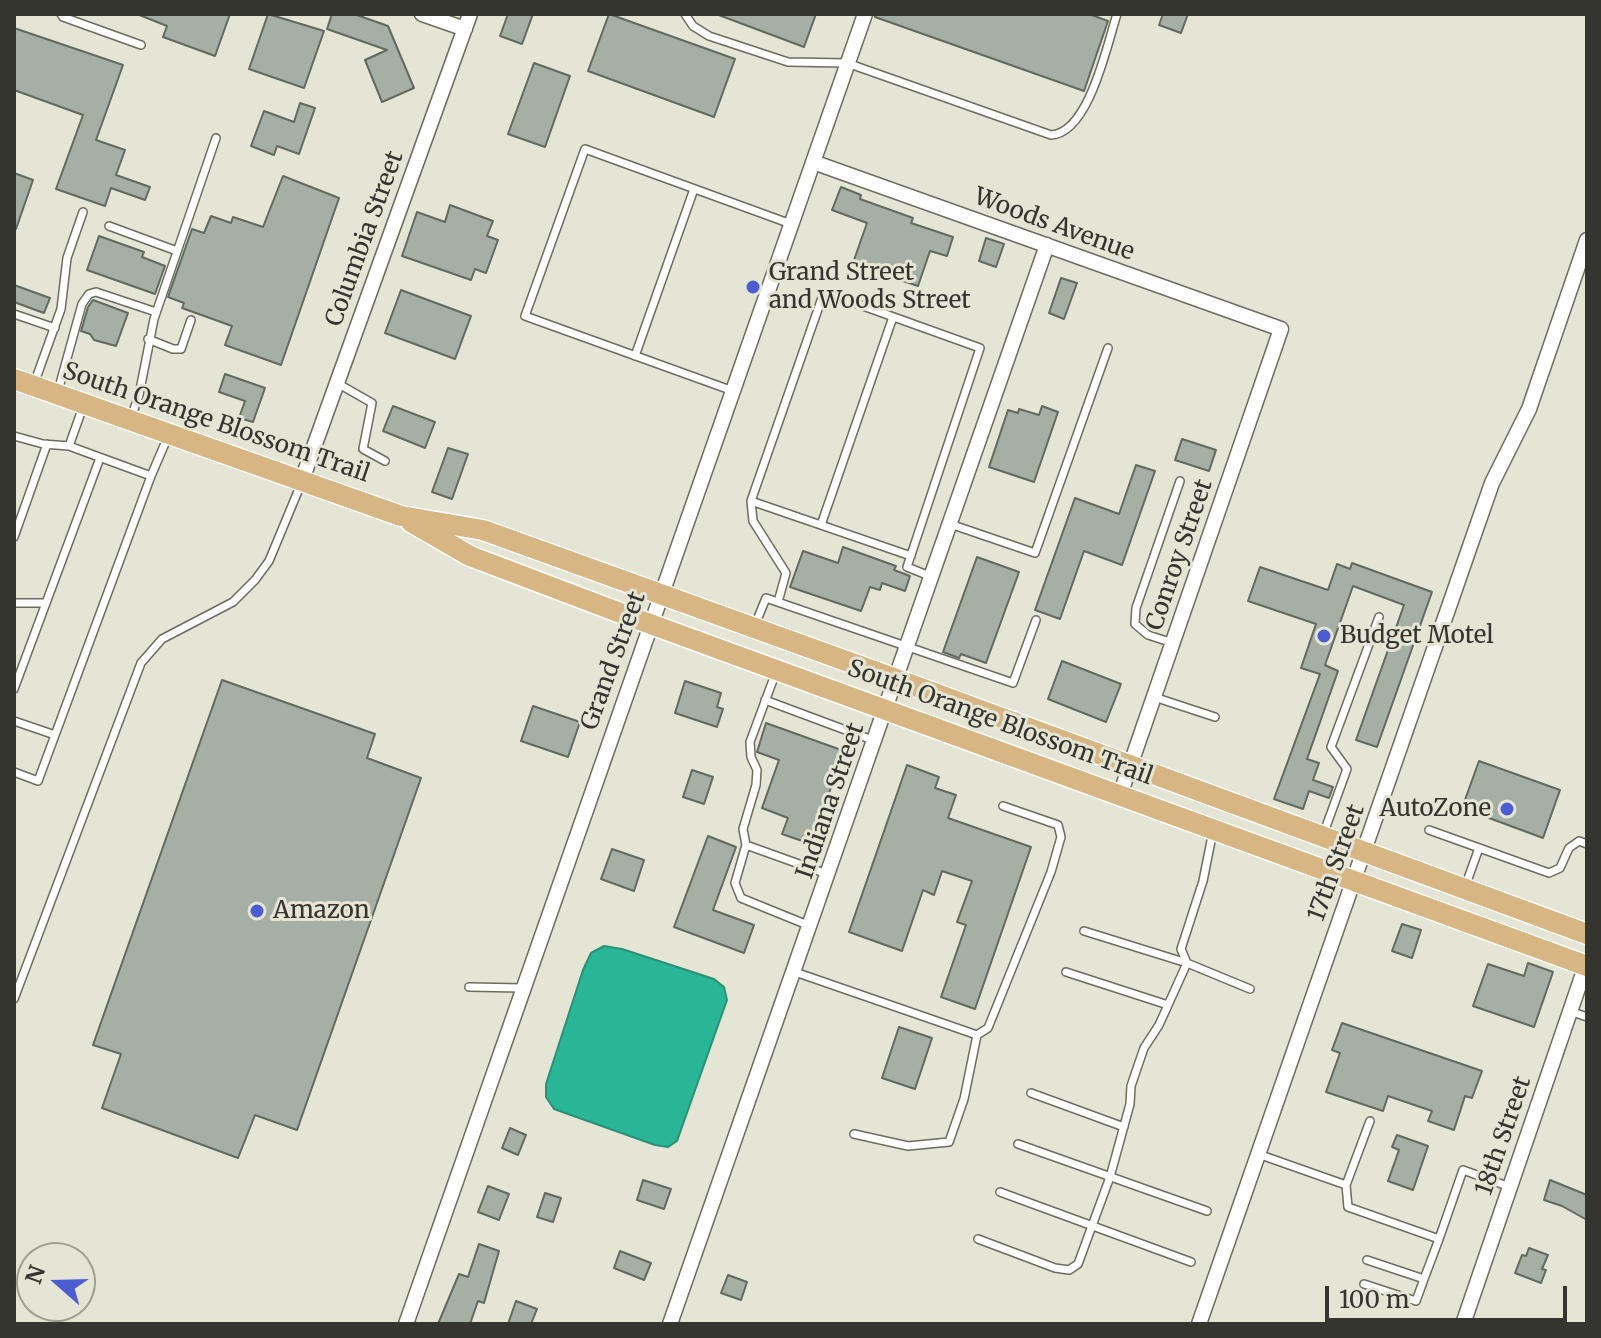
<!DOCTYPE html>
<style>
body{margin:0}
#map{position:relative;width:1601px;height:1338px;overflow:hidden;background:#e4e5d5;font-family:Merriweather,serif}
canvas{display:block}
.frame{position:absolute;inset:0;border:16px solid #35352f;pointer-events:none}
.north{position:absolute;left:16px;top:1242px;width:80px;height:80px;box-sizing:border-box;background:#e4e5d5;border:2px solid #9e9f93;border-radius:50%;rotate:290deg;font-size:22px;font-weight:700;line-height:32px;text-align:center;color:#35352f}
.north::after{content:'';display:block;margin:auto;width:28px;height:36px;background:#4c5dd2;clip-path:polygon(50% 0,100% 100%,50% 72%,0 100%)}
.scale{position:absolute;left:1325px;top:1286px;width:242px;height:36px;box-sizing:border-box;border:4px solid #35352f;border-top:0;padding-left:10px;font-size:24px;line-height:28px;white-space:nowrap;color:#35352f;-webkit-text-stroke:6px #e4e5d5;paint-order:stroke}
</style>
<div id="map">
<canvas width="1601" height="1338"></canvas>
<div class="frame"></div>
<div class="north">N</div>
<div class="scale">100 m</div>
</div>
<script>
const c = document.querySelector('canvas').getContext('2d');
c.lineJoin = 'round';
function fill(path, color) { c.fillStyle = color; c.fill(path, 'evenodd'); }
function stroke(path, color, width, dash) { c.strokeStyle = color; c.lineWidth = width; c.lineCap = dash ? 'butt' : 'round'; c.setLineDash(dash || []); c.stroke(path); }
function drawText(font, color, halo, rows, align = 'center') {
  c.font = font + ' Merriweather,serif'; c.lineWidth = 6; c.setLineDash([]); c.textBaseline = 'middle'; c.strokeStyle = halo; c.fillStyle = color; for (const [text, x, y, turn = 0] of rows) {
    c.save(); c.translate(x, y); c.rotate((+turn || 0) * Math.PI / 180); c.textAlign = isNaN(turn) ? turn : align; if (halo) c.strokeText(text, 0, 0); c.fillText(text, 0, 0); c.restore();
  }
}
const water = new Path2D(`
 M 604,946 L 622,949 L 714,979 L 724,987 L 727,1000 L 677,1141 L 668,1147 L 655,1145 L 554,1109 L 546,1097 L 546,1084 L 583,970 L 591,953 Z`);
const building = new Path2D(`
 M 137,14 L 230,14 L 215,56 L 163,37 L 167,26 Z
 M 268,14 L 324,31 L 304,88 L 249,69 Z
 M 332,14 L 354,14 L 388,26 L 414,88 L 382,102 L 365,60 L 387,50 L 327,29 Z
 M 508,14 L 533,14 L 522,44 L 500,36 Z
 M 609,14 L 735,59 L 714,117 L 588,71 Z
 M 716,14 L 816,14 L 804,47 Z
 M 875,14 L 1089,14 L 1108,21 L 1084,91 L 875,17 Z
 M 1163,14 L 1188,14 L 1181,33 L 1159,25 Z
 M 14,28 L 123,65 L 96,140 L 125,150 L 116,175 L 150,187 L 145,200 L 111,188 L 105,206 L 56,189 L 83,115 L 14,90 Z
 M 534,63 L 570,76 L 545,147 L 508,134 Z
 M 300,103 L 315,108 L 299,154 L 277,146 L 274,155 L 251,146 L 264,111 L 294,122 Z
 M 14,173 L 33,180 L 16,229 L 14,228 Z
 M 283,176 L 339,198 L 281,365 L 225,345 L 232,326 L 182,308 L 184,303 L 168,297 L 192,229 L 204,233 L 211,216 L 231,223 L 233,217 L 263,227 Z
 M 841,187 L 861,195 L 860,199 L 913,218 L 911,223 L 953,237 L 947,256 L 930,251 L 918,286 L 885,275 L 887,271 L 854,260 L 867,223 L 832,210 Z
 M 450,205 L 493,221 L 487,236 L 498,240 L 486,273 L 475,269 L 471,280 L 402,256 L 417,212 L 445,222 Z
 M 99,236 L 144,252 L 142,257 L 165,266 L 155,294 L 87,270 Z
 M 986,238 L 1004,244 L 996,267 L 979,261 Z
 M 1061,278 L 1077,283 L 1064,319 L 1049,313 Z
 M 14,285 L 50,298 L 44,313 L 14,302 Z
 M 401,290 L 471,316 L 455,359 L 385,333 Z
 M 93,300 L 128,313 L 116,346 L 94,340 L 90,334 L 81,331 L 88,307 Z
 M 225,374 L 265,388 L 253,422 L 239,418 L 245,401 L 219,392 Z
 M 393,406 L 435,422 L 425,448 L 383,431 Z
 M 1042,406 L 1058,412 L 1034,482 L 989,467 L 1008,410 L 1018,413 L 1019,409 L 1039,415 Z
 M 1182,439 L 1216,450 L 1209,471 L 1175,460 Z
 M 448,448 L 468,454 L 452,499 L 432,492 Z
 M 1136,465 L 1155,471 L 1122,565 L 1084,551 L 1060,619 L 1035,610 L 1075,498 L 1119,514 Z
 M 843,547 L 896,566 L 894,570 L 910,576 L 905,591 L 882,583 L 880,590 L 870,587 L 861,611 L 790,587 L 803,551 L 838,563 Z
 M 977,557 L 1019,572 L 986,663 L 961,654 L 959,658 L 943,652 Z
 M 1352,563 L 1432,592 L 1377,747 L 1356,740 L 1404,605 L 1353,586 L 1325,665 L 1338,671 L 1307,759 L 1319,763 L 1313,780 L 1333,787 L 1329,798 L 1309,791 L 1303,809 L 1274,799 L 1320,674 L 1301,668 L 1316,624 L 1248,601 L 1260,567 L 1328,590 L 1337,564 L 1350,569 Z
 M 1062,661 L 1121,684 L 1106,722 L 1048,699 Z
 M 222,680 L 375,734 L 367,758 L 421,778 L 297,1130 L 255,1115 L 238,1158 L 102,1108 L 121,1054 L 93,1045 Z
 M 685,681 L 721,693 L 717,707 L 723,709 L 717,727 L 675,713 Z
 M 533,706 L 580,722 L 568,757 L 521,741 Z
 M 766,723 L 844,751 L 811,844 L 782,834 L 788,818 L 762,808 L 779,760 L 757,752 Z
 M 1479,761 L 1560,790 L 1543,838 L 1462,808 Z
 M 907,765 L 939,777 L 935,788 L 956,795 L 948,818 L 1031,847 L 975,1009 L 941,997 L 966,925 L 957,922 L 972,881 L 942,871 L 934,895 L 923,890 L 902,951 L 849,932 Z
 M 692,770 L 713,777 L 704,804 L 683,797 Z
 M 708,836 L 736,847 L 713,910 L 754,925 L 744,953 L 674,927 Z
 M 612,849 L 644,860 L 634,891 L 601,879 Z
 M 1402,924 L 1421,930 L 1412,958 L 1392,951 Z
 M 1528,963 L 1553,972 L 1534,1027 L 1473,1006 L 1488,964 L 1524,976 Z
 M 1342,1023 L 1482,1071 L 1472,1098 L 1465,1096 L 1454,1130 L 1428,1121 L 1432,1111 L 1388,1096 L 1383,1111 L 1326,1092 L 1340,1053 L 1332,1050 Z
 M 899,1027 L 932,1038 L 915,1089 L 882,1078 Z
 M 510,1128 L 526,1135 L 518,1155 L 502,1148 Z
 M 1397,1135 L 1428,1146 L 1413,1190 L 1388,1181 L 1399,1150 L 1392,1147 Z
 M 643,1180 L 671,1189 L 664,1209 L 637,1200 Z
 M 1550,1180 L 1587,1195 L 1587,1220 L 1562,1206 L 1544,1200 Z
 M 488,1186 L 509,1194 L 499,1220 L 478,1212 Z
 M 545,1193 L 561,1198 L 553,1222 L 537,1217 Z
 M 479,1244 L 499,1251 L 484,1303 L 478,1301 L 470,1324 L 438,1324 L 459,1274 L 468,1277 Z
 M 1529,1248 L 1548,1255 L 1542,1269 L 1546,1270 L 1541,1283 L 1515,1273 L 1522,1255 L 1526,1256 Z
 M 620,1251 L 651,1263 L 644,1280 L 614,1268 Z
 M 728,1275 L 747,1282 L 741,1300 L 721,1293 Z
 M 516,1301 L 537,1309 L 531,1324 L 508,1324 Z`);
const lane = new Path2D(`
 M 61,14 L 63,17 L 141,45
 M 685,14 L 693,26 L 709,36 L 788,62 L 847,63 L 1051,135 C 1089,133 1107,45 1117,14
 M 109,226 L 177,251
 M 14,314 L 55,328
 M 148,339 L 173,349 L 181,349 L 191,320
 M 635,356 L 694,189
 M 337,383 L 372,403 L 363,449 L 385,461
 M 34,384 L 61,309 L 67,258 L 83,212
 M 58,391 L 82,304 L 89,294 L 96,292 L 156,312
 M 733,391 L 525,316 L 585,149 L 791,224
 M 131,418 L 139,395 L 154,319 L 216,138
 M 14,436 L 43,444 L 69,446
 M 151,476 L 169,434
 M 751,501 L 911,556
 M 950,524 L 1035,553 L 1108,348
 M 821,525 L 893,317
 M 14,537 L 47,444
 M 778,602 L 786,573 L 753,521 L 751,501 L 824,292 L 980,348 L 907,567 L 932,577
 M 14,603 L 46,603
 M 755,625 L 766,598 L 1013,683 L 1036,620
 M 1173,643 L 1148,635 L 1135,624 L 1136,608 L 1180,481
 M 776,672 L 750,742 L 751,757 L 757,770 L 756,785 L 743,829 L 746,845 L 735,883 L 741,898 L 810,926
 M 14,689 L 100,458
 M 1154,697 L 1215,717
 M 765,700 L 875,741
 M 14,721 L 55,735
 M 14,772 L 38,781 L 151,476 L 69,446 L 84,404
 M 1429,830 L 1549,873 L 1560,868 L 1569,848 L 1579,841 L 1587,844
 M 1323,835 L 1347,769 L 1331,747 L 1379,617
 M 746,845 L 827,874
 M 1465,887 L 1479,848
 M 1084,931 L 1187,963 L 1250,989
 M 795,972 L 977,1035 L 988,1028 L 1051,872 L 1061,837 L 1058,825 L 1003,806
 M 1066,972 L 1168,1005
 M 469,987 L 522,988
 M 14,999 L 141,663 L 162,639 L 233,602 L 255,580 L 269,561 L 301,484
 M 1570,1011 L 1587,1017
 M 1031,1093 L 1124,1127
 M 854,1134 L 908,1146 L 949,1142 L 964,1099 L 977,1035
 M 1018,1144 L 1207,1211
 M 1258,1154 L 1346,1185 L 1370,1121
 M 1346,1185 L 1348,1207 L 1439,1239 L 1463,1170 L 1510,1187
 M 1000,1192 L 1191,1262
 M 978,1239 L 1055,1268 L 1069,1270 L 1078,1264 L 1110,1177 L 1130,1104 L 1131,1086 L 1144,1048 L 1159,1025 L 1187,963 L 1181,949 L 1203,881 L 1213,831
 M 1367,1260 L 1424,1279 L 1439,1239
 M 1364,1284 L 1416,1301 L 1424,1279`);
const street = new Path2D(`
 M 422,14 L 465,29
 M 813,162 L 1281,329 L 1120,795
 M 302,480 L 470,14
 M 406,1324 L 865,14
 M 670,1324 L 1047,245
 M 1199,1324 L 1492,483 L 1529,409 L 1587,240
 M 1463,1324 L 1587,962`);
const primary = new Path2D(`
 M 14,379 L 401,516 L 483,530 L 896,679 L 1587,934
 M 411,522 L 470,556 L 623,614 L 1587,966`);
const markers = [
 [753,287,8,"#4c5dd2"],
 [1324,636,8,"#4c5dd2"],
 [1507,809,8,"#4c5dd2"],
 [257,911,8,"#4c5dd2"]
];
const streetNames = [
 ["Woods Avenue",1054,225,20],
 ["Columbia Street",365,239,-70],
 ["South Orange Blossom Trail",216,423,19],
 ["Conroy Street",1180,555,-71],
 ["Grand Street",614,661,-70],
 ["South Orange Blossom Trail",1000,723,20],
 ["Indiana Street",831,801,-71],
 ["17th Street",1337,863,-70],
 ["18th Street",1504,1136,-71]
];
const poiNames = [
 ["Grand Street",769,273],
 ["and Woods Street",769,301],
 ["Budget Motel",1340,636],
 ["AutoZone",1491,809,"right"],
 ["Amazon",273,911]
];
fill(water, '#28b696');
stroke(water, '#2c8f77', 2);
fill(building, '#a5afa3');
stroke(building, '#616a5f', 2);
stroke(lane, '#6c6c5f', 10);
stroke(street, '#6c6c5f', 17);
stroke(primary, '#fff', 23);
stroke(lane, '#fff', 7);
stroke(street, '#fff', 14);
stroke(primary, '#d7b683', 20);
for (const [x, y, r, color] of markers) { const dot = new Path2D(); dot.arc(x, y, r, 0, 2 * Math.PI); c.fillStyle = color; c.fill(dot); stroke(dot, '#e4e5d5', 3); }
drawText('24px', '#35352f', '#e4e5d5', streetNames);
drawText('24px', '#35352f', '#e4e5d5', poiNames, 'left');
</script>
